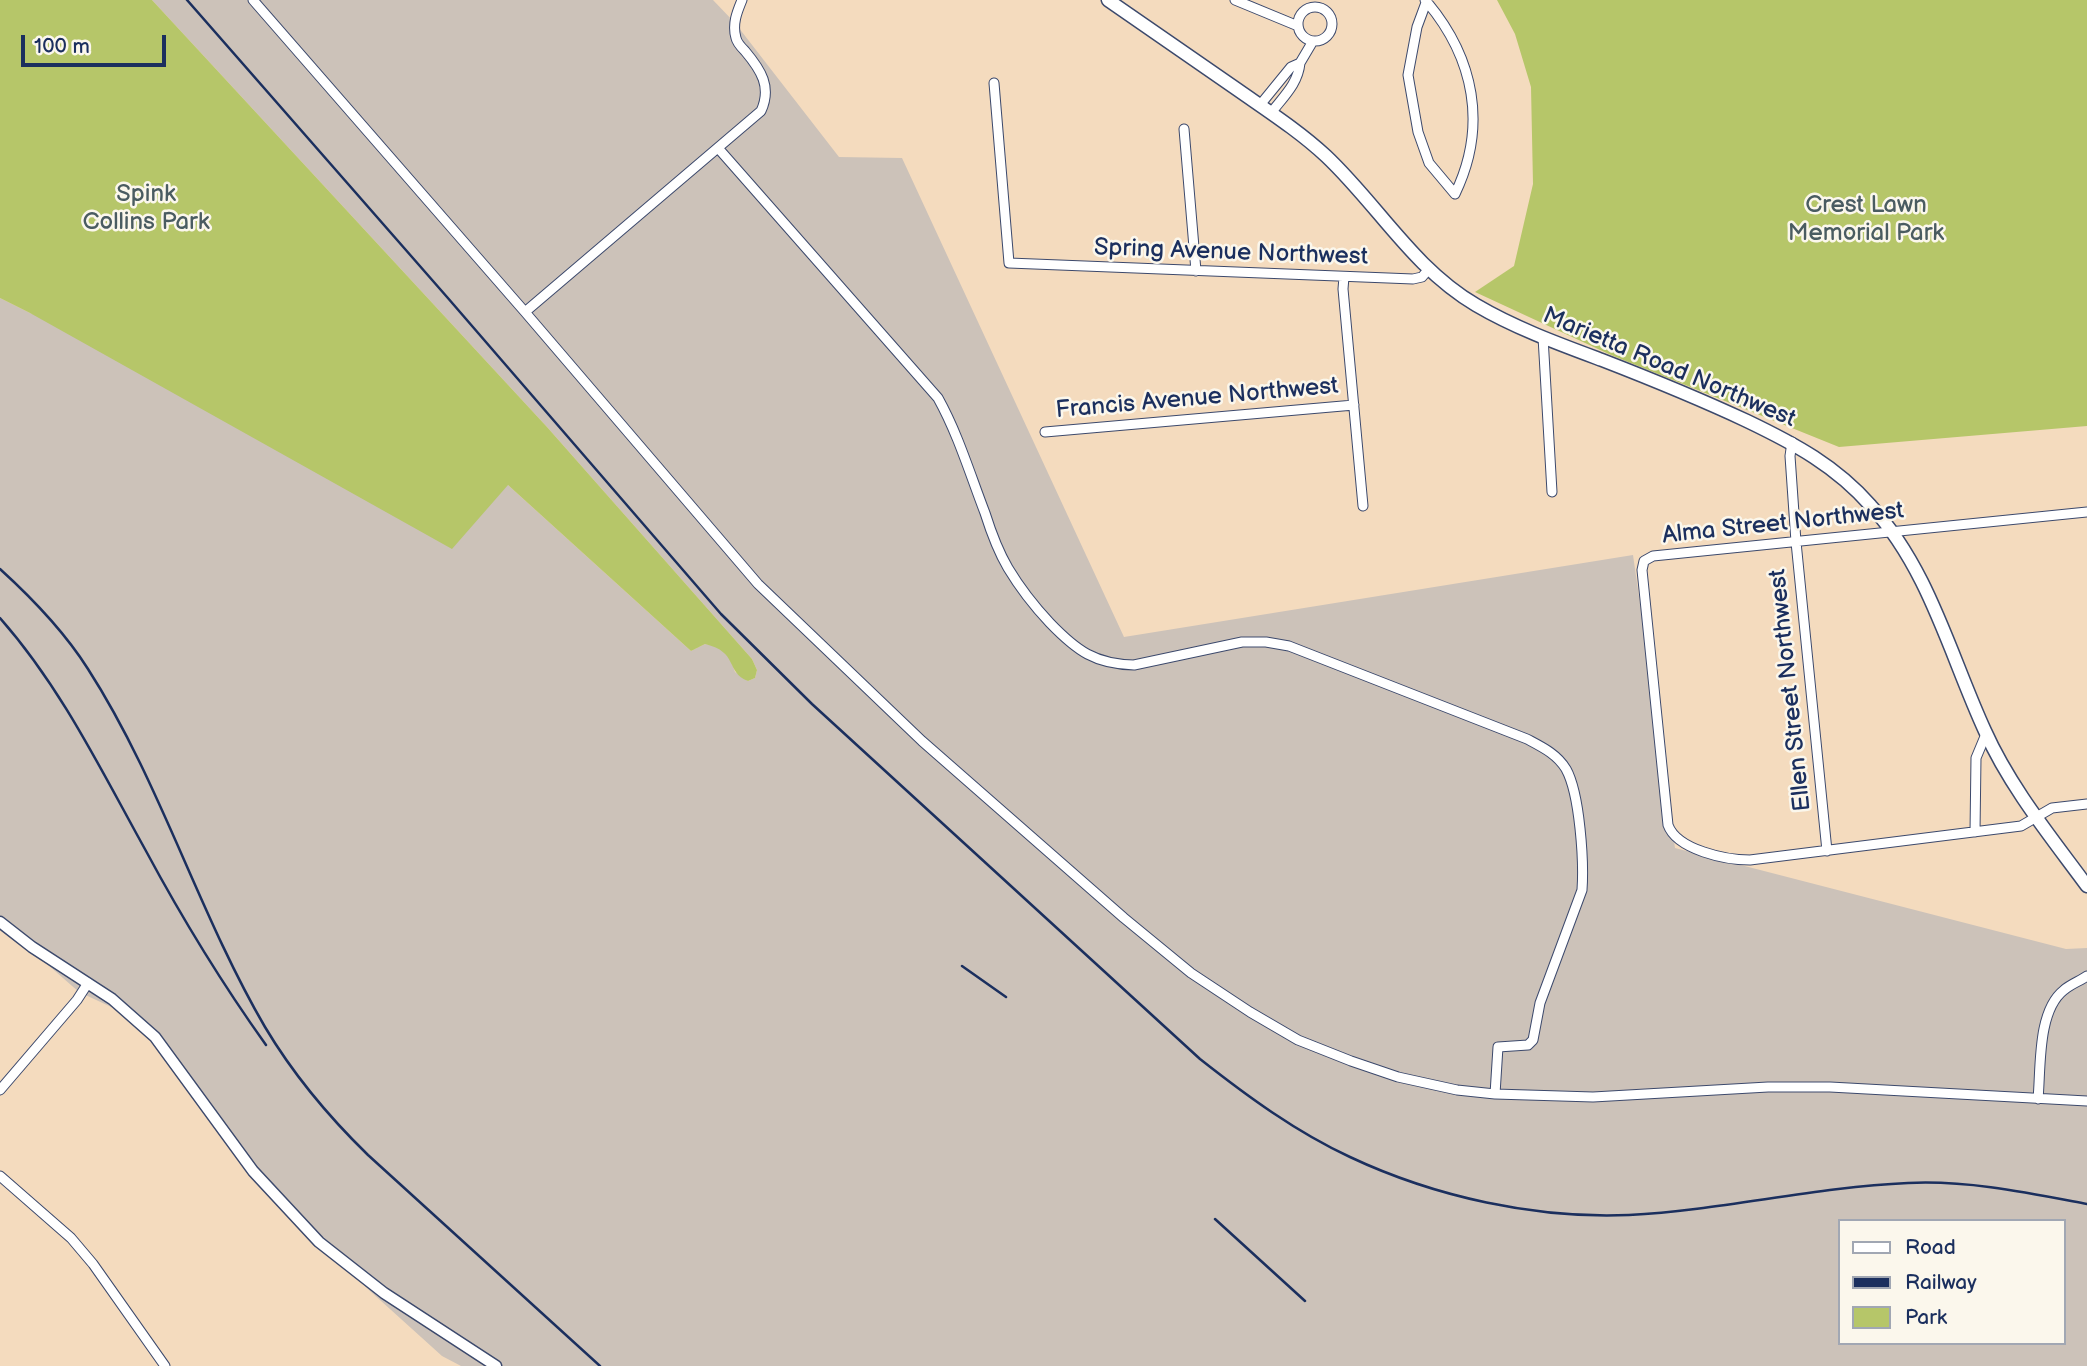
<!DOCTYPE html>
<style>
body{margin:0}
#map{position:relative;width:2087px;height:1366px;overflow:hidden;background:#f4dbbe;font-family:"Balsamiq Sans",sans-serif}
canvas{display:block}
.legend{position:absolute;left:1838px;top:1219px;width:228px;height:126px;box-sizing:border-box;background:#fbf7ec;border:2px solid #a1a7b3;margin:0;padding:9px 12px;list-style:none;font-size:21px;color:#1b2f5e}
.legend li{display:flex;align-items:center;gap:14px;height:35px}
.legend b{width:35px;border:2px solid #a1a7b3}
.scale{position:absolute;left:21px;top:35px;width:145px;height:32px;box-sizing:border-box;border:4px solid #1b2f5e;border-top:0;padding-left:9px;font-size:21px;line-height:24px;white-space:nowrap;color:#1b2f5e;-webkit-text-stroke:5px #fbf7ec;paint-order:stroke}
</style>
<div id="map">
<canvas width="2087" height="1366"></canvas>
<ul class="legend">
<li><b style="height:9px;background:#fff"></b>Road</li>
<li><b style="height:9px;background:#1b2f5e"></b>Railway</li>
<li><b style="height:19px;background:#b6c669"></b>Park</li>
</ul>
<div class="scale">100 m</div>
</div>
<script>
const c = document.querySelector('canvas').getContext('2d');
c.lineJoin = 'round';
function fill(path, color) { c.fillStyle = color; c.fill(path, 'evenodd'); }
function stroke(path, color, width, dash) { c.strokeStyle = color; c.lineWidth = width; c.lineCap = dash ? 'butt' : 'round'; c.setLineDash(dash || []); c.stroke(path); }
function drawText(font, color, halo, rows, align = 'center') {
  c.font = font + ' "Balsamiq Sans",sans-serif'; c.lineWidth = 5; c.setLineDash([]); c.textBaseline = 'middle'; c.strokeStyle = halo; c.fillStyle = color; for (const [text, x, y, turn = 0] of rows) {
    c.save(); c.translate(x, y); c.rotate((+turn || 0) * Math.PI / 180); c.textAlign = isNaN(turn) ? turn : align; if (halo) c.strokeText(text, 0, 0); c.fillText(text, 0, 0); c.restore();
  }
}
const industrial = new Path2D(`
 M 152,0 L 713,0 L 735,23 L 839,157 L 902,158 L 1124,637 L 1633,555 L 1675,848 L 2066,949 L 2087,948 L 2087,1366 L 461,1366 L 442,1356 L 370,1291 L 295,1217 L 137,1019 L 79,992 L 0,923 L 0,298 L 30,313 L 508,485 L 691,651 L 705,644 L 720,647 L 730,658 L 735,672 L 748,681 L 755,678 L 757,670 L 752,659 L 547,427 ZM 1840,1221 L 2064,1221 L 2064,1343 L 1840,1343 Z`);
const green = new Path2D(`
 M 0,0 L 152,0 L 547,427 L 752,659 L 757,670 L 755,678 L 748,681 C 725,672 739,652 705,644 L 691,651 L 508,485 L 452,549 L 30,313 L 0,298 Z
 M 1497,0 L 2087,0 L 2087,426 L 1839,447 L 1611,355 L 1475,292 L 1514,266 L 1533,184 L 1531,87 L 1515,34 Z`);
const minor = new Path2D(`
 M 253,0 L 525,312 L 758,584 L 922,741 L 1124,918 L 1191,973 L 1250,1012 L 1298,1040 L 1351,1061 L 1398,1077 L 1457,1090 L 1495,1094 L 1593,1097 L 1768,1087 L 1830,1087 L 2087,1101
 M 1235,0 L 1298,26
 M 1425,0 L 1427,2 C 1474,58 1488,126 1455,194 L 1429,163 L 1418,132 L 1408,75 L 1417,27 L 1427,0
 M1298 24a17 17 0 1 1 34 0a17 17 0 1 1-34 0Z
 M 1300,63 L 1313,41
 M 994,83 L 1009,263 L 1413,279 L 1422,277 L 1428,270
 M 1260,105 L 1291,67 L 1300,63 C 1298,84 1283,97 1271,113
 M 1184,129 L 1196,271
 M 718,148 L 938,398 C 958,434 970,474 985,513 C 991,532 998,551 1008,568 C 1020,588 1034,606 1050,623 C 1077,651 1095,664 1134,665 L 1242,642 L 1266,642 L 1289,646 L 1527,739 C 1542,747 1557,754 1566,769 C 1580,794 1584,862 1582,890 L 1540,1003 L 1533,1040 L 1528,1045 L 1498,1047 L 1495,1094
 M 1344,277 L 1343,289 L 1363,506
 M 525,312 L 761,111 C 772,87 761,70 745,51 C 741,47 737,43 736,38 C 732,24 737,12 742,0
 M 1543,337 L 1552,492
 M 1045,432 L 1354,405
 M 1792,442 L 1790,456 L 1796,542 L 1827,851
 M 2087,512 L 1653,556 L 1644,561 L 1642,570 L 1668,825 C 1677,850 1726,860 1750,860 L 2021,826 L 2052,808 L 2087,804
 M 1975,832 L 1976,758 L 1986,734
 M 0,1090 L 77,1000 L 88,983
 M 2038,1099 C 2041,1068 2037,1011 2064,990 C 2071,984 2080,981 2087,976
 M 0,1176 L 71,1238 L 93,1264 L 165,1366`);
const tertiary = new Path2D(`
 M 0,922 L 32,947 L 112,999 L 155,1037 L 253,1171 L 319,1242 L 384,1293 L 496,1366`);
const secondary = new Path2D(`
 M 1108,0 C 1151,30 1195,60 1238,90 C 1268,111 1299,131 1326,156 C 1378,205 1413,268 1476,305 C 1515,328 1559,344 1602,360 C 1651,379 1700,399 1747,421 C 1795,444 1836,466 1871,506 C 1929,569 1950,655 1985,731 C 2010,787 2051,837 2087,886`);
const rail = new Path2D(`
 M 187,0 L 447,297 L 721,614 L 812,704 L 1200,1059 C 1247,1096 1296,1132 1350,1157 C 1435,1197 1536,1219 1629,1215 C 1723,1210 1814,1187 1908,1183 C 1968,1180 2029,1193 2087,1204
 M 0,569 C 33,599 64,631 88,669 C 160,781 198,912 265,1027 C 293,1074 329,1117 368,1155 L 600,1366
 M 0,618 C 61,687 101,770 146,851 C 182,918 221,982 266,1045
 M 962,966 L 1006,997
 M 1215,1219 L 1305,1301`);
const parkNames = [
 ["Spink",146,195],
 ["Collins Park",146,223],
 ["Crest Lawn",1866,206],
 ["Memorial Park",1866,234]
];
const streetNames = [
 ["Spring Avenue Northwest",1231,253,2],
 ["Marietta Road Northwest",1669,368,23],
 ["Francis Avenue Northwest",1197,399,-5],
 ["Alma Street Northwest",1783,524,-6],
 ["Ellen Street Northwest",1791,690,-96]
];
fill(industrial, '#ccc2b9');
fill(green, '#b6c669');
stroke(minor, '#3c496c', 11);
stroke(tertiary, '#3c496c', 13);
stroke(secondary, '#3c496c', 15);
stroke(minor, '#fff', 9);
stroke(tertiary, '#fff', 10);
stroke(secondary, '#fff', 12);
stroke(rail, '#1b2f5e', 2.5);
drawText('24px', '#4a5c61', '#fbf7ec', parkNames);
drawText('24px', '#1b2f5e', '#fbf7ec', streetNames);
</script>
